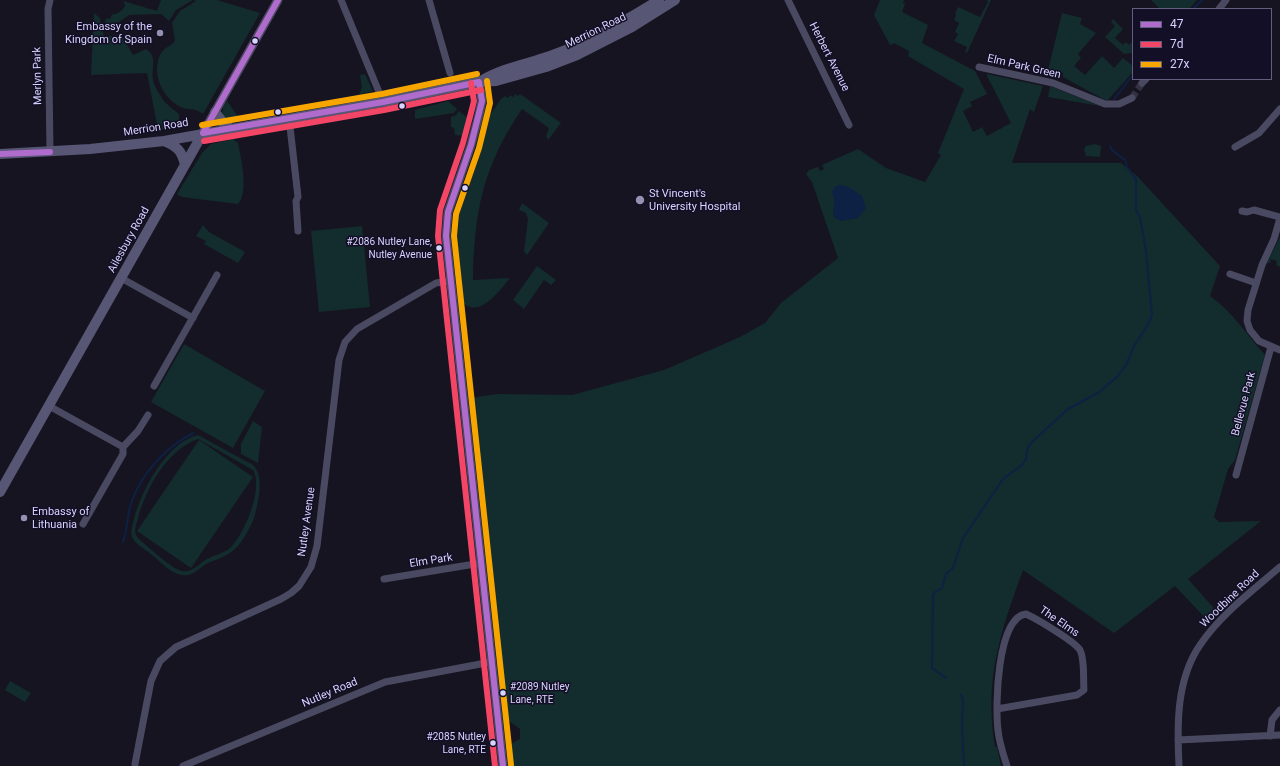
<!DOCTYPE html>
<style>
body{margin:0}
#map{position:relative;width:1280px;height:766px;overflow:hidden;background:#161421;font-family:Roboto,sans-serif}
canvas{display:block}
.legend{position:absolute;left:1132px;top:8px;width:140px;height:72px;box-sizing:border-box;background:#130f26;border:1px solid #625e7d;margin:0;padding:5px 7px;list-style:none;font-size:12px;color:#d9d4ff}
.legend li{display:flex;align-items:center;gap:8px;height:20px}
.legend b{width:20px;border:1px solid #625e7d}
</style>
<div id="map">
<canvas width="1280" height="766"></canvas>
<ul class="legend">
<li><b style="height:5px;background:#b06ccc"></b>47</li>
<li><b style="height:5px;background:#f34667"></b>7d</li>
<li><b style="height:5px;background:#f7a600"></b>27x</li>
</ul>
</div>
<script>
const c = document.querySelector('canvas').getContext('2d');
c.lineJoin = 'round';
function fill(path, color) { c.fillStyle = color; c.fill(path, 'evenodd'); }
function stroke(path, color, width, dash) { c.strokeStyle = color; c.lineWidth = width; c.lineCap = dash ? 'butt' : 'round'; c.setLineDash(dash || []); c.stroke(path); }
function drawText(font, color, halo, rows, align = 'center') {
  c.font = font + ' Roboto,sans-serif'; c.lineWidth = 3; c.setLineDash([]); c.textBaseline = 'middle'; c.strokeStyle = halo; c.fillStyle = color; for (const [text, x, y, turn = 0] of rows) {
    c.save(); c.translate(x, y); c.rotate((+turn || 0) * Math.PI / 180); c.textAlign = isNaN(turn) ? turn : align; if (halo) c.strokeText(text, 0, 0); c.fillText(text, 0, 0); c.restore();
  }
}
const green = new Path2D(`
 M 120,0 L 157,11 L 161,0 L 193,0 L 176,10 L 169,21 L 161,14 L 129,15 L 119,22 L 111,31 L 106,28 L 105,21 L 107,18 L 110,19 L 112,14 C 118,15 122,10 125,6 L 124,2 Z
 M 194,0 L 217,0 L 260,13 L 203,114 C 193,107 191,111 183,108 C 163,100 150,73 161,53 C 165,47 171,46 175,41 L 172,23 L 180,11 L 196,1 Z
 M 880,0 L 904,0 L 903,3 L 905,4 L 902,12 L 928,25 L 922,43 L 975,71 L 987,94 L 970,102 L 972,106 L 963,111 L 973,132 L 982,127 L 987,136 L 1011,123 L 987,76 L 987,74 L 1043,86 L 1034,112 L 1030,109 L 1012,163 L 1121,163 L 1137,176 L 1220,266 L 1210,296 C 1232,311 1247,335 1265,355 L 1235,460 L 1228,469 L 1214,517 L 1219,522 L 1261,521 L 1188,579 L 1219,614 L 1210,623 L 1175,586 L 1114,633 L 1023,570 C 1000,633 984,680 995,747 L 997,747 L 1001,766 L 510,766 C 508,751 505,746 520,739 L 520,729 L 509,721 L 503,711 L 470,398 L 497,394 L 572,395 L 664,370 L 740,337 L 765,323 L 781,303 L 838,258 L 812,182 L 806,174 L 809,170 L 818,167 L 820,171 L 824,169 L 822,165 L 858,149 L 886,168 L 925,182 L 941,155 L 938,153 L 964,89 L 908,56 L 909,51 L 894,43 L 890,45 L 874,15 Z
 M 987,0 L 991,0 L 967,53 L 965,52 L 967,47 L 954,41 L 958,34 L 955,32 L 959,23 L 954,20 L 956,15 L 955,14 L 958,7 L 980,17 L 988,2 Z
 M 1151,0 L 1197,0 L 1189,9 L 1160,9 Z
 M 94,13 L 100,18 L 104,36 L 122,36 L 133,55 L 146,49 C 158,56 151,69 153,80 C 154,85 157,90 160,95 C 164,103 172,108 179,114 L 179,127 L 158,130 L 147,73 L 91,75 Z
 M 1062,13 L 1082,18 L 1080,24 L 1096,33 L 1078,54 L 1081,58 L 1074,66 L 1085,75 L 1102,56 L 1114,68 L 1123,58 L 1133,66 L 1133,72 L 1107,101 L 1063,77 L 1063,73 L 1055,70 L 1049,75 L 1047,74 Z
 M 1113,19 L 1123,29 L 1115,38 L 1123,45 L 1126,42 L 1129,45 L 1132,42 L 1132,53 L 1124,54 L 1105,37 L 1115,26 L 1111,22 Z
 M 365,74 L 373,91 L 359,95 L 362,87 L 360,75 Z
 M 1050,86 L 1100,106 L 1048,97 Z
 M 515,94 L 518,96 L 520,94 L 523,96 L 561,123 L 548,140 L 546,136 L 549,128 L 522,109 C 483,166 474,212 473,280 L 510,278 C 500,290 477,323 460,299 L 456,255 L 459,210 L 486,121 L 501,99 L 505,96 L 508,98 L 510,95 L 513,97 Z
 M 227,101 L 240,119 L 228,122 L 222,115 L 223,107 Z
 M 448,101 L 457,109 L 454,113 L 415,119 L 415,110 Z
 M 459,111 L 468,118 L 463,136 L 455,135 L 454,128 L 451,127 L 451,117 L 456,115 Z
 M 233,139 L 238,143 C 241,158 249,193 238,204 L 182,197 L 177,194 L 202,153 L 211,144 Z
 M 1095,144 L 1101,146 L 1100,157 L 1086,156 L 1084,149 L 1086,146 Z
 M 522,203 L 549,223 L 527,255 L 524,251 L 528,219 L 526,213 L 519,210 Z
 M 203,225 L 209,232 L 245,252 L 238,263 L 204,244 L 206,241 L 196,236 Z
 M 362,226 L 370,307 L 319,312 L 311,231 Z
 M 1280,237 L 1280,267 L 1276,265 L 1277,261 L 1271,259 L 1270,263 L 1267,263 Z
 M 537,266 L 556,280 L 551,285 L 544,280 L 524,309 L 513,300 Z
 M 184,344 L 265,391 L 233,448 L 151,402 Z
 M 253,421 L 262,427 L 258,463 L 241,454 L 241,444 Z
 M 198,435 L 253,465 C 265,476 258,504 254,518 C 249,530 240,548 228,554 C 221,559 213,560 206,564 C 198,569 192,577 182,575 C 171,574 160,561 152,555 C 146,550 135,544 132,537 C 130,531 133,524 134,519 C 141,491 167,442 198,435 ZM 198,439 L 253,470 C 264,488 244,536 229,549 C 222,554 214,555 207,559 C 199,564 192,573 182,571 C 173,570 146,545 138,538 C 133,532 136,525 138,518 C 146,488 167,450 198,439 Z
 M 199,440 L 253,477 L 191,568 L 137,531 Z
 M 10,681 L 31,693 L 25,702 L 5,690 Z`);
const water = new Path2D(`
 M 840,185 L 849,187 L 862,196 L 866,208 L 858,218 L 840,221 L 834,217 L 833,211 L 835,202 L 832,192 L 835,187 Z`);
const stream = new Path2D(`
 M 1193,9 L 1202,0
 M 1114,99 L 1133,75
 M 123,542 C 127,531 127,522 129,511 C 136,479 164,448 193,433
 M 946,678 L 932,668 L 933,596 L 935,592 L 942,588 L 946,574 L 953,568 L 963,538 L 1003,479 L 1022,465 L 1026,459 L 1028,447 L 1033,441 L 1068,409 L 1098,393 L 1118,376 L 1127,363 L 1134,346 L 1149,323 L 1152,315 L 1146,251 L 1140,217 L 1136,210 L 1136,179 L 1127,167 L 1125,160 L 1112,150 L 1110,146
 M 961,695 L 963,699 L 962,728 L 964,766`);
const minorTunnel = new Path2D(`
 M 1132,98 L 1142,83`);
const minor = new Path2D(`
 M 50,0 L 48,9 L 50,152
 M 341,0 L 379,92
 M 429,0 L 450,73
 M 788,0 L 849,125
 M 1219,9 L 1226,0
 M 979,67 L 1053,83 L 1105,104 L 1119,104 L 1132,98
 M 1142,83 L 1146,79
 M 289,118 L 298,197 L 296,201 L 298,231
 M 1235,147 L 1259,133 L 1280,109
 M 1242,211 L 1247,212 L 1254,210 L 1280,217
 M 1280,218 L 1274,239 L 1262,265 L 1248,310 L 1247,321 L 1250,330 L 1259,341 L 1280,350
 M 1230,274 L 1256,283
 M 121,278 L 193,318
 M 154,386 L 217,275
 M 49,406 L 123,447
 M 1236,475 L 1271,347
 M 83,524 L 123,454 L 123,447 L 138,431 L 148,415
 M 384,579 L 481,563
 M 997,709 L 1077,695 L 1084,690 C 1083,679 1085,660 1080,650 C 1074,641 1037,619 1026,614 C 997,617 995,707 998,730 C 999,742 1003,754 1007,766
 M 1270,736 L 1272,720 L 1280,710
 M 1178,740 L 1280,735
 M 135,764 L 151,681 L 160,661 L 176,647 L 281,599 L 291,593 L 299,586 L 311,567 L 317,546 L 339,360 L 345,342 L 357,329 L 436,283 L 450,281
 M 183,766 L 385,682 L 491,662
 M 1179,766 C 1177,726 1176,680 1200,645 C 1220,615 1252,591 1280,567`);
const tertiary = new Path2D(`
 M 479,82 L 482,101 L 479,115 L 471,145 L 448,212 L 446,236 L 503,766
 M 203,133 L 278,0`);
const secondary = new Path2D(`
 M 481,81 C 502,68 527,64 550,56 C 589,42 625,21 659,0
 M 215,112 L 224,124 L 230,128
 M 164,141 C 177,146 182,151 185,165
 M 0,154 L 90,149 L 164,141 L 383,102 L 479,82 L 496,81 L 546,67 L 577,55 L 632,27 L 675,0
 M 0,492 L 203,133`);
const bus1 = new Path2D(`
 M 479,82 L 482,101 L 471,145 L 448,212 L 446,236 L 503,766
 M 203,133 L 383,102 L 479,82
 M 203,133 L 278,0
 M 0,154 L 50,152`);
const bus2 = new Path2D(`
 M 471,83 L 474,101 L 471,113 L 463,143 L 440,210 L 438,236 L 495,766
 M 204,141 L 384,110 L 481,90`);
const bus3 = new Path2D(`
 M 487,81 L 490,103 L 479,148 L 456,214 L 454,236 L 511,765
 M 202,125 L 382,94 L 477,74`);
const markers = [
 [160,33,4,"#9591b1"],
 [255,41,3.5,"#d9d4ff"],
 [402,106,3.5,"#d9d4ff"],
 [278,112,3.5,"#d9d4ff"],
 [465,188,3.5,"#d9d4ff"],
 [640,200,5,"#9591b1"],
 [439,248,3.5,"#d9d4ff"],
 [24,518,4,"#9591b1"],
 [503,693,3.5,"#d9d4ff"],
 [493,743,3.5,"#d9d4ff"]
];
const busNames = [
 ["#2086 Nutley Lane,",432,242],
 ["Nutley Avenue",432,255],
 ["#2089 Nutley",510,687,"left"],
 ["Lane, RTE",510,700,"left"],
 ["#2085 Nutley",486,737],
 ["Lane, RTE",486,750]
];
const poiNames = [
 ["Embassy of the",152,27,"right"],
 ["Kingdom of Spain",152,40,"right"],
 ["St Vincent's",649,194],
 ["University Hospital",649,207],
 ["Embassy of",32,512],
 ["Lithuania",32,525]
];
const streetNames = [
 ["Merrion Road",596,31,-26],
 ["Herbert Avenue",829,57,63],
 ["Elm Park Green",1024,67,13],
 ["Merlyn Park",38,76,-91],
 ["Merrion Road",156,128,-9],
 ["Ailesbury Road",129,240,-61],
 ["Bellevue Park",1244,404,-75],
 ["Nutley Avenue",307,522,-82],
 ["Elm Park",431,561,-9],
 ["Woodbine Road",1230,599,-44],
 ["The Elms",1059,622,34],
 ["Nutley Road",330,693,-23]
];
fill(green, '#132c2d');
fill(water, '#0d2144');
stroke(stream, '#0d2144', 2);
stroke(minorTunnel, '#333142', 7, [7, 3.5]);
stroke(minor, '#4a4962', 7);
stroke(tertiary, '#4a4962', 9);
stroke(secondary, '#575674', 10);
stroke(bus1, '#b06ccc', 6);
stroke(bus2, '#f34667', 6);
stroke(bus3, '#f7a600', 6);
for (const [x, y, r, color] of markers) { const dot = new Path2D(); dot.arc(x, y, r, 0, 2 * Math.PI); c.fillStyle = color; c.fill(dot); stroke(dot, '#130f26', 1.5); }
drawText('10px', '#d9d4ff', '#130f26', busNames, 'right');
drawText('11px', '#d9d4ff', '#130f26', poiNames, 'left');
drawText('11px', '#d9d4ff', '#130f26', streetNames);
</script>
